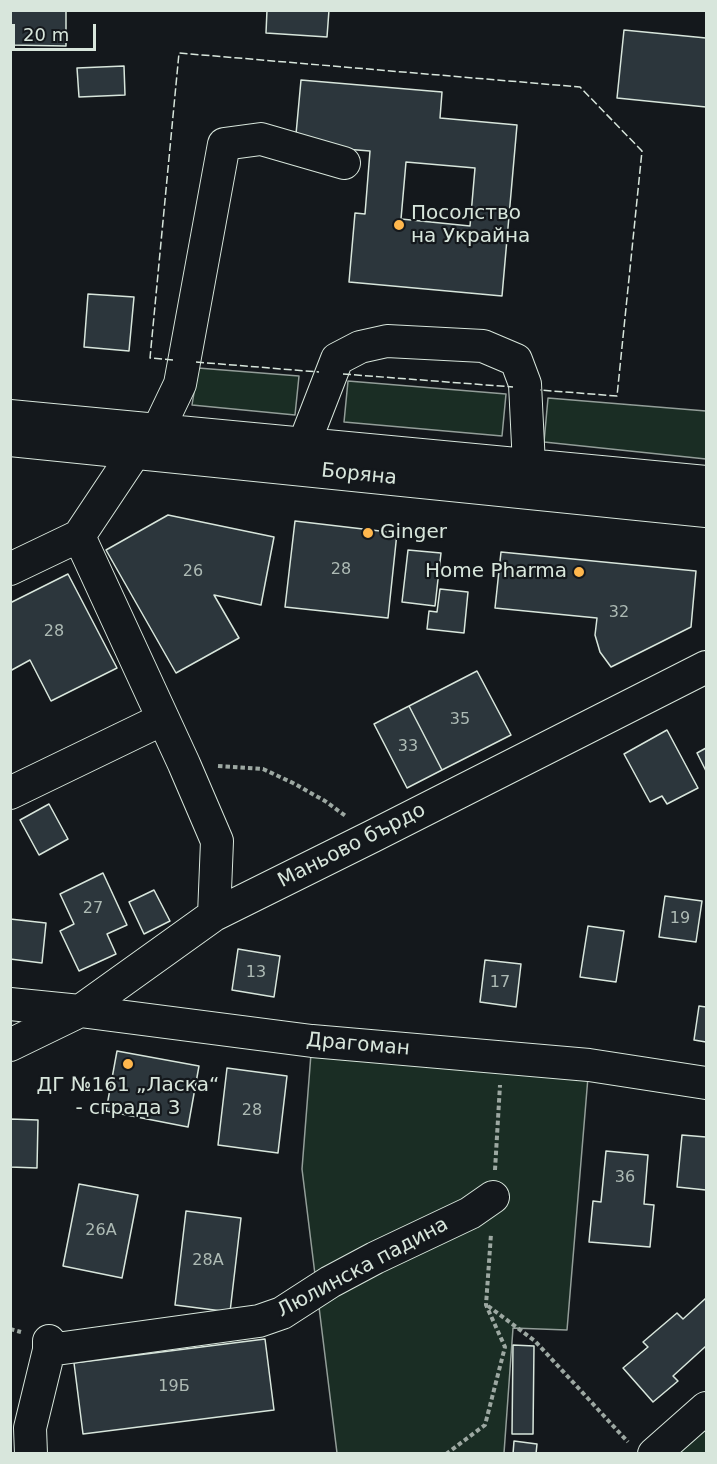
<!DOCTYPE html>
<meta charset="utf-8">
<style>
body{margin:0}
#map{position:relative;width:717px;height:1464px;overflow:hidden;background:#14181c;font-family:"DejaVu Sans",sans-serif}
canvas{display:block}
.frame{position:absolute;inset:0;border:12px solid #d8e6dc;pointer-events:none}
.scale{position:absolute;left:12px;top:24px;width:84px;height:27px;box-sizing:border-box;border:3px solid #d8e6dc;border-top:0;padding-left:8px;font-size:18px;line-height:21px;white-space:nowrap;color:#d8e6dc;-webkit-text-stroke:4px #14181c;paint-order:stroke}
</style>
<div id="map">
<canvas width="717" height="1464"></canvas>
<div class="frame"></div>
<div class="scale">20 m</div>
</div>
<script>
const c = document.querySelector('canvas').getContext('2d');
c.lineJoin = 'round';
function fill(path, color) { c.fillStyle = color; c.fill(path, 'evenodd'); }
function stroke(path, color, width, dash) { c.strokeStyle = color; c.lineWidth = width; c.lineCap = dash ? 'butt' : 'round'; c.setLineDash(dash || []); c.stroke(path); }
function drawText(font, color, halo, rows, align = 'center') {
  c.font = font + ' "DejaVu Sans",sans-serif'; c.lineWidth = 4.5; c.setLineDash([]); c.textBaseline = 'middle'; c.strokeStyle = halo; c.fillStyle = color; for (const [text, x, y, turn = 0] of rows) {
    c.save(); c.translate(x, y); c.rotate((+turn || 0) * Math.PI / 180); c.textAlign = isNaN(turn) ? turn : align; if (halo) c.strokeText(text, 0, 0); c.fillText(text, 0, 0); c.restore();
  }
}
const green = new Path2D(`
 M 198,368 L 299,376 L 295,415 L 192,405 Z
 M 348,381 L 506,394 L 502,436 L 344,422 Z
 M 548,398 L 706,411 L 706,459 L 544,442 Z
 M 312,1041 L 589,1065 L 567,1330 L 513,1328 L 504,1453 L 337,1453 L 302,1169 Z
 M 706,1408 L 706,1453 L 654,1453 Z`);
const building = new Path2D(`
 M 10,10 L 66,10 L 66,46 L 10,45 Z
 M 267,10 L 329,10 L 327,37 L 266,33 Z
 M 624,30 L 706,38 L 706,107 L 617,98 Z
 M 124,66 L 125,95 L 79,97 L 77,68 Z
 M 301,80 L 442,92 L 440,118 L 517,125 L 502,296 L 349,282 L 355,213 L 365,214 L 370,151 L 295,145 ZM 406,162 L 475,168 L 470,226 L 401,219 Z
 M 88,294 L 134,297 L 129,351 L 84,347 Z
 M 168,515 L 274,537 L 261,605 L 214,595 L 239,638 L 176,673 L 106,550 Z
 M 295,521 L 397,533 L 388,618 L 285,607 Z
 M 408,550 L 441,553 L 435,606 L 402,602 Z
 M 501,552 L 696,571 L 691,627 L 611,667 L 600,652 L 595,635 L 597,618 L 495,608 Z
 M 68,574 L 117,668 L 51,701 L 30,660 L 10,671 L 10,603 Z
 M 440,589 L 468,592 L 464,633 L 427,629 L 429,611 L 437,612 Z
 M 477,671 L 511,735 L 442,770 L 409,706 Z
 M 409,706 L 442,770 L 407,788 L 374,724 Z
 M 667,730 L 698,788 L 667,804 L 662,796 L 650,802 L 624,754 Z
 M 706,748 L 706,771 L 697,753 Z
 M 49,804 L 68,839 L 39,855 L 20,820 Z
 M 103,873 L 127,925 L 107,934 L 116,954 L 79,971 L 60,931 L 74,924 L 60,894 Z
 M 154,890 L 170,921 L 144,934 L 129,902 Z
 M 665,896 L 702,901 L 696,942 L 659,937 Z
 M 10,919 L 46,923 L 42,963 L 10,959 Z
 M 588,926 L 624,931 L 616,982 L 580,977 Z
 M 238,949 L 280,956 L 274,997 L 232,990 Z
 M 485,960 L 521,964 L 516,1007 L 480,1002 Z
 M 699,1006 L 706,1007 L 706,1042 L 694,1040 Z
 M 117,1051 L 199,1066 L 188,1127 L 106,1111 Z
 M 227,1068 L 287,1076 L 278,1153 L 218,1145 Z
 M 10,1119 L 38,1120 L 37,1168 L 10,1167 Z
 M 682,1135 L 706,1137 L 706,1190 L 677,1187 Z
 M 606,1151 L 648,1155 L 644,1204 L 654,1205 L 650,1247 L 589,1242 L 593,1201 L 601,1202 Z
 M 79,1184 L 138,1195 L 122,1278 L 63,1266 Z
 M 186,1211 L 241,1218 L 230,1312 L 175,1305 Z
 M 706,1298 L 706,1346 L 673,1376 L 678,1381 L 653,1402 L 623,1368 L 648,1347 L 643,1342 L 677,1313 L 683,1319 Z
 M 265,1339 L 274,1410 L 83,1434 L 74,1363 Z
 M 513,1345 L 534,1346 L 533,1434 L 512,1434 Z
 M 514,1441 L 537,1444 L 536,1454 L 513,1454 Z`);
const path = new Path2D(`
 M 218,766 L 263,769 L 293,783 L 325,801 L 347,817
 M 495,1170 L 500,1085
 M 488,1306 L 535,1341 L 628,1442
 M 10,1329 L 21,1332
 M 446,1454 L 485,1425 L 505,1347 L 486,1305 L 491,1234`);
const minor = new Path2D(`
 M 10,416 L 706,482
 M 158,430 L 180,384 L 224,144 L 261,139 L 344,163
 M 10,440 L 706,511
 M 304,444 L 337,359 L 360,347 L 387,341 L 483,346 L 516,360 L 525,384 L 529,465
 M 79,536 L 184,764 L 217,841 L 214,915
 M 10,569 L 79,536 L 135,452
 M 10,793 L 163,719
 M 10,1004 L 80,1011 L 312,1041 L 589,1065 L 706,1083
 M 10,1045 L 80,1011 L 214,915 L 373,836 L 706,667
 M 49,1350 L 259,1321 L 282,1313 L 330,1282 L 375,1258 L 470,1213 L 493,1197
 M 31,1454 L 30,1428 L 49,1350 L 49,1341
 M 654,1454 L 706,1408`);
const fence = new Path2D(`
 M 173,360 L 150,358 L 179,53 L 580,87 L 642,151 L 617,396 L 540,390
 M 196,362 L 319,372
 M 343,374 L 513,387`);
const markers = [
 [399,225,6,"#ffb74d"],
 [368,533,6,"#ffb74d"],
 [579,572,6,"#ffb74d"],
 [128,1064,6,"#ffb74d"]
];
const numberNames = [
 ["28",341,570],
 ["26",193,572],
 ["32",619,613],
 ["28",54,632],
 ["35",460,720],
 ["33",408,747],
 ["27",93,909],
 ["19",680,919],
 ["13",256,973],
 ["17",500,983],
 ["28",252,1111],
 ["36",625,1178],
 ["26А",101,1231],
 ["28А",208,1261],
 ["19Б",174,1387]
];
const poiNames = [
 ["Посолство",411,214],
 ["на Украйна",411,237],
 ["Ginger",380,533],
 ["Home Pharma",567,572,"right"],
 ["ДГ №161 „Ласка“",128,1086,"center"],
 ["- сграда 3",128,1109,"center"]
];
const streetNames = [
 ["Боряна",359,475,6],
 ["Маньово бърдо",352,846,-27],
 ["Драгоман",358,1045,5],
 ["Люлинска падина",363,1268,-28]
];
fill(green, '#1a2d24');
stroke(green, '#939e99', 1.5);
fill(building, '#2c363c');
stroke(building, '#d8e6dc', 1.5);
stroke(minor, '#d8e6dc', 34);
stroke(path, '#9da8a2', 4, [4.5, 3]);
stroke(minor, '#14181c', 32);
stroke(fence, '#d8e6dc', 1.5, [8, 3]);
for (const [x, y, r, color] of markers) { const dot = new Path2D(); dot.arc(x, y, r, 0, 2 * Math.PI); c.fillStyle = color; c.fill(dot); stroke(dot, '#14181c', 2); }
drawText('16px', '#adbab4', null, numberNames);
drawText('20px', '#d8e6dc', '#14181c', poiNames, 'left');
drawText('20px', '#d8e6dc', '#14181c', streetNames);
</script>
